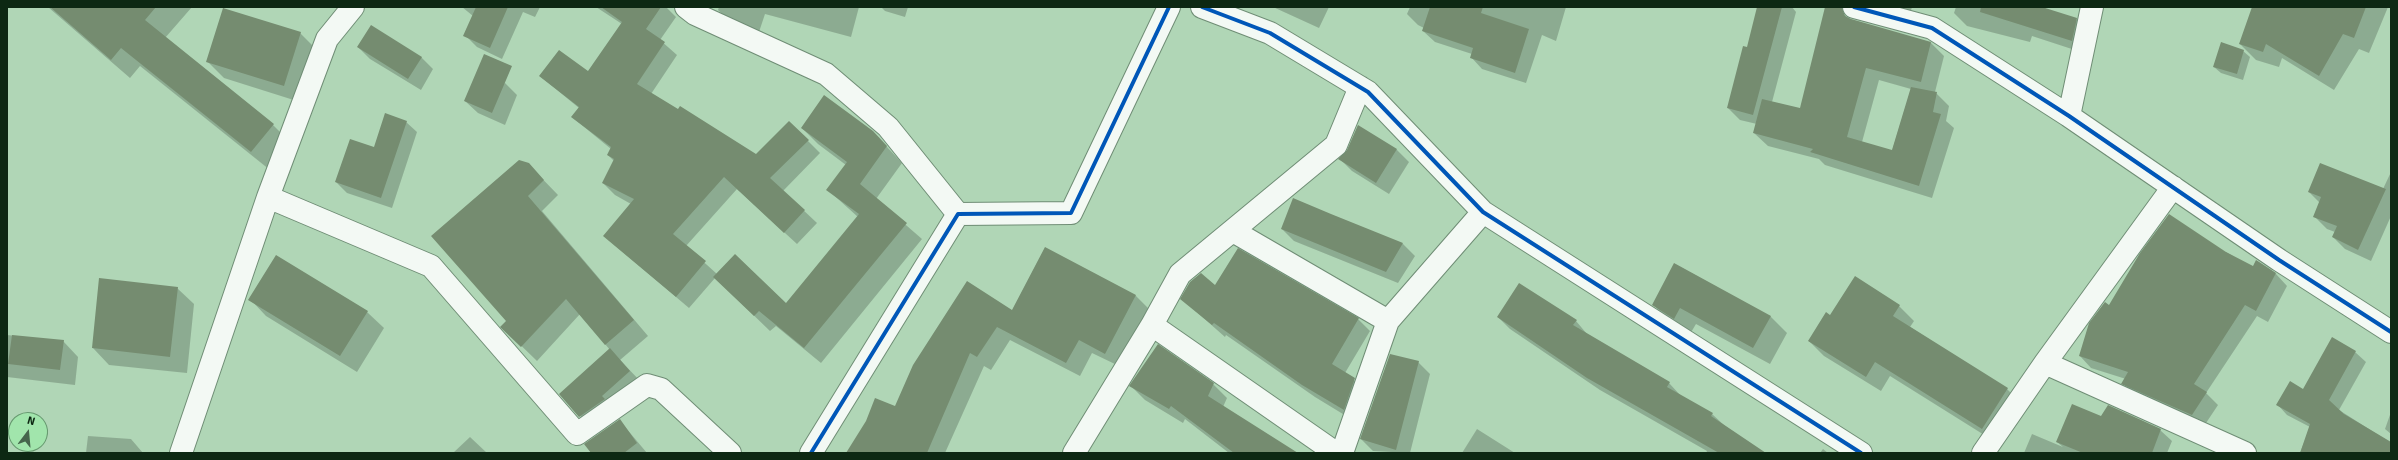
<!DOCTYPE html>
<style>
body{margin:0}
#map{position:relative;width:2398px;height:460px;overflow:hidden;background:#b0d6b6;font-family:Signika,sans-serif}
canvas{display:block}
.frame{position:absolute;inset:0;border:8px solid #0d2813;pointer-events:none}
.north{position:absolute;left:8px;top:412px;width:40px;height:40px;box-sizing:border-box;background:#a1e5ac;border:1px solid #66996f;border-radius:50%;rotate:16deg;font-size:11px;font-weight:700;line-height:16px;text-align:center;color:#0d2813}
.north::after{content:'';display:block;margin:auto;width:14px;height:18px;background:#46654c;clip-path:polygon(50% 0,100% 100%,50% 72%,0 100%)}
</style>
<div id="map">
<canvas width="2398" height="460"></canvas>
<div class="frame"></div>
<div class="north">N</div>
</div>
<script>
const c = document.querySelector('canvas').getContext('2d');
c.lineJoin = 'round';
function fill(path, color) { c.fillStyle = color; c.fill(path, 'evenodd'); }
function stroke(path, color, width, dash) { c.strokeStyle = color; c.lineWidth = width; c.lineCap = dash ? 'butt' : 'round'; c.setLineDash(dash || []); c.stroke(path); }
const shadow = new Path2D(`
 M 48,7 L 192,7 L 165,38 L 273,125 L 292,144 L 270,170 L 140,66 L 130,78 Z
 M 462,7 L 540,7 L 535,17 L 523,12 L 502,59 L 477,47 L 465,35 L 473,16 Z
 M 596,7 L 666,7 L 676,17 L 660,40 L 677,55 L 651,94 L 756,156 L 789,122 L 820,153 L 783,191 L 817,223 L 797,244 L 737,189 L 686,246 L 717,274 L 786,304 L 858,217 L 828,190 L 846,165 L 818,144 L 802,128 L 872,131 L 902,163 L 876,199 L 922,239 L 821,363 L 776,326 L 770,331 L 715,278 L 689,308 L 604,236 L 631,204 L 615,195 L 603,183 L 614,161 L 608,155 L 611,149 L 572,117 L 579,108 L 540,76 L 588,73 L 622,24 Z
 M 719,7 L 859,7 L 851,37 L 765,14 L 758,35 L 730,22 L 718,10 Z
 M 881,7 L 908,7 L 905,17 L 885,11 Z
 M 1273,7 L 1329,7 L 1319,28 Z
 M 1410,7 L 1566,7 L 1556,41 L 1542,35 L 1526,83 L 1482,69 L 1471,57 L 1472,54 L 1435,42 L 1423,31 L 1424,28 L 1418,25 L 1407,14 Z
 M 1758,7 L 1792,7 L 1796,12 L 1772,102 L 1801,109 L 1843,14 L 1850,20 L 1931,43 L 1944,56 L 1935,92 L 1949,106 L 1946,121 L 1954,128 L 1932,198 L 1825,165 L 1819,159 L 1768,146 L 1754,133 L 1757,124 L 1740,120 L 1728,108 L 1748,48 ZM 1879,80 L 1911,89 L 1892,151 L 1862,142 Z
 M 1868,7 L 1912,7 L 1909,17 Z
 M 1956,7 L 2039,7 L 2076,19 L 2089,31 L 2084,53 L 2032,36 L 2030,42 L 1967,26 L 1954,13 Z
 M 2253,7 L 2388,7 L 2369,53 L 2359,49 L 2334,90 L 2282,58 L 2279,67 L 2256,60 L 2240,44 Z
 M 300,33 L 316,49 L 300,102 L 224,78 L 207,61 Z
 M 358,47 L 421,57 L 433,69 L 421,90 L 370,59 Z
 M 2243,51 L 2250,57 L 2243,80 L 2221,73 L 2214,67 Z
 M 505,83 L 517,95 L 505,125 L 478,113 L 465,101 Z
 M 406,122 L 417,132 L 392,208 L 347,193 L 336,182 Z
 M 1358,126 L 1397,150 L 1409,162 L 1389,194 L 1352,171 L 1340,159 L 1348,151 Z
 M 528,164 L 558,195 L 542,211 L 648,336 L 620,360 L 642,383 L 592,429 L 561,395 L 610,350 L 580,314 L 537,361 L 502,327 L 507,321 Z
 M 2391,172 L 2391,216 L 2371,261 L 2345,249 L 2333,237 L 2335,232 L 2327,229 L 2315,217 L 2320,203 L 2309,192 L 2383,189 Z
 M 1282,229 L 1403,244 L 1415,256 L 1398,283 L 1294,241 Z
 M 1045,248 L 1136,296 L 1149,309 L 1119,366 L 1092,353 L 1080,376 L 1010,340 L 991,370 L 984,366 L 945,453 L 847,453 L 895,407 L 1012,311 Z
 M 2226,252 L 2253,268 L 2257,261 L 2276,274 L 2287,286 L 2268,322 L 2257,316 L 2206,393 L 2218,405 L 2204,426 L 2134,395 L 2123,383 L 2126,379 L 2091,368 L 2080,356 L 2109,306 Z
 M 1675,264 L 1771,317 L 1787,333 L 1770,364 L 1696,324 L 1690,334 L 1669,321 L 1653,304 Z
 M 100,279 L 177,288 L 194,304 L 187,373 L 109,365 L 93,348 Z
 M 1216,287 L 1358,319 L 1370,331 L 1345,373 L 1367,391 L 1356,422 L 1315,397 L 1226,335 L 1225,337 L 1182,299 Z
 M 250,299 L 367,312 L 384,328 L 357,372 L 266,316 Z
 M 1899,306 L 1914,321 L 1910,327 L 2007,389 L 2022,404 L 1997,443 L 1890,376 L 1881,391 L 1824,356 L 1809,341 L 1831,316 Z
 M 1498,317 L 1576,321 L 1587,334 L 1669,383 L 1681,396 L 1712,414 L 1725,426 L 1764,453 L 1706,453 L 1707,451 L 1600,390 L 1510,329 Z
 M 7,335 L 63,341 L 78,357 L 75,385 L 7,377 Z
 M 2355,352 L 2366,362 L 2339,410 L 2391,443 L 2391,453 L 2300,453 L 2310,427 L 2287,415 L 2277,404 L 2303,390 Z
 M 1418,362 L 1430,374 L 1410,453 L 1373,451 L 1361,439 Z
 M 1213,384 L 1227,398 L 1223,407 L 1296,453 L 1229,453 L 1185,419 L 1183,423 L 1145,400 L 1131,386 Z
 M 2391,412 L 2391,434 L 2385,429 Z
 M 2102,418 L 2160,430 L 2172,441 L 2167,453 L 2024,453 L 2032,434 L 2063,447 L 2057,442 Z
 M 620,421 L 647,453 L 592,453 Z
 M 1477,429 L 1515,453 L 1462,453 Z
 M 88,436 L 131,439 L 143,453 L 86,453 Z
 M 470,437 L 487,453 L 453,453 Z
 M 1823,449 L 1828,453 L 1820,453 Z`);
const building = new Path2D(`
 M 50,7 L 156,7 L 145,20 L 274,124 L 251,152 L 121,48 L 111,60 Z
 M 476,7 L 508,7 L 490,48 L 463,36 Z
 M 601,7 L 661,7 L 646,29 L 665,42 L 637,84 L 678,109 L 680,106 L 756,154 L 789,121 L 809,140 L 770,178 L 805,210 L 784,233 L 724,177 L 673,234 L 706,261 L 676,297 L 603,236 L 634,199 L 602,183 L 614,159 L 607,155 L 611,147 L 571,117 L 579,107 L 539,76 L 559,50 L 588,71 L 622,22 Z
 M 1430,7 L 1483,7 L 1481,13 L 1529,29 L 1515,73 L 1470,58 L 1473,48 L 1422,31 Z
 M 1757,7 L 1782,7 L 1753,115 L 1727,108 L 1743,46 L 1747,47 Z
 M 1825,7 L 1842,7 L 1845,16 L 1851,19 L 1931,42 L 1921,82 L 1866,68 L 1847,137 L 1892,150 L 1911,87 L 1937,92 L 1933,112 L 1941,114 L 1919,186 L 1810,152 L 1813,149 L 1753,133 L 1762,99 L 1800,108 Z
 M 1981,7 L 2042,7 L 2077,18 L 2072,41 L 1980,12 Z
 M 2252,7 L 2366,7 L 2354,38 L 2343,34 L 2319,76 L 2266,44 L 2263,52 L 2239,44 Z
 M 223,8 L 301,32 L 284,86 L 206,62 Z
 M 371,25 L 422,57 L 408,79 L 357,47 Z
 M 2221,42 L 2244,50 L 2237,74 L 2213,67 Z
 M 484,54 L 512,66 L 492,113 L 464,101 Z
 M 824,95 L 873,131 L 887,146 L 860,184 L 907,223 L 804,348 L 759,311 L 754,316 L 713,277 L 735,254 L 786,303 L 859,214 L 826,190 L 847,162 L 801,128 Z
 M 385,113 L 407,121 L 381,198 L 335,182 L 350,139 L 374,147 Z
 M 1358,125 L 1397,149 L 1376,183 L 1338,159 L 1347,150 Z
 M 519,160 L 529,163 L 544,180 L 528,196 L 634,320 L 605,345 L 566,299 L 521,347 L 500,327 L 506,321 L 431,236 Z
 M 2320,163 L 2386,189 L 2358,250 L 2332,237 L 2337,226 L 2313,217 L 2321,197 L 2308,192 Z
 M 1293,198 L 1331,214 L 1403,243 L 1386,272 L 1281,229 Z
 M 2169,214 L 2226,252 L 2253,266 L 2256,260 L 2276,273 L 2256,311 L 2245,305 L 2194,384 L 2207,392 L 2192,415 L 2121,384 L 2128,372 L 2079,356 L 2089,323 L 2105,302 L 2109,305 L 2140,253 Z
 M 1045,247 L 1136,295 L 1105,354 L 1079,340 L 1066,363 L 997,327 L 977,357 L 970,353 L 927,453 L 846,453 L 866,421 L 875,398 L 895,406 L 913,365 L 967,281 L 1012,310 Z
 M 1238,248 L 1359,318 L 1332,364 L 1355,378 L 1344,410 L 1302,385 L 1214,323 L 1212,325 L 1180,299 L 1190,282 L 1201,273 L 1215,285 Z
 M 276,255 L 368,311 L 340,356 L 248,300 Z
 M 1674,263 L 1771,316 L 1753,348 L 1680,308 L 1674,319 L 1652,305 Z
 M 1855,276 L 1900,305 L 1893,316 L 2008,388 L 1982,429 L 1875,362 L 1866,377 L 1808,341 L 1826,312 L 1830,315 Z
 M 99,278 L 178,287 L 170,357 L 92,348 Z
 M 1519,283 L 1577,320 L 1573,325 L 1670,382 L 1667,387 L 1713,413 L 1711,416 L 1766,453 L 1719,453 L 1587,378 L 1497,317 Z
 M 12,335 L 64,340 L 60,370 L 8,364 Z
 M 2332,337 L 2356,351 L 2329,400 L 2344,414 L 2391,442 L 2391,453 L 2300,453 L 2310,424 L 2276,405 L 2290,381 L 2303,389 Z
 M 1158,344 L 1214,383 L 1208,396 L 1298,453 L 1234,453 L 1171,406 L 1169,409 L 1129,386 Z
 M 610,348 L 630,371 L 602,396 L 605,399 L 579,417 L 559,394 Z
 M 1390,354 L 1419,361 L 1396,450 L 1360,439 Z
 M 2072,404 L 2101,416 L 2108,405 L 2161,429 L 2152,453 L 2083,453 L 2056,442 Z
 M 620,419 L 637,443 L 624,453 L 591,453 L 584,444 Z`);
const street = new Path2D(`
 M 686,7 L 695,14 L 826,74 L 888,127 L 958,214
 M 1202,7 L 1270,33 L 1368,92 L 1483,212 L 1861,453
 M 1854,7 L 1932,28 L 2069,116 L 2279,260 L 2391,332
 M 2069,116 L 2092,7
 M 268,197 L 431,266 L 577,434 L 647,385 L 661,389 L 730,453
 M 1233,231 L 1388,321
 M 2045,363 L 2245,453
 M 181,453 L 268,197 L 327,39 L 353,7
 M 811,453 L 958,214 L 1071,213 L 1169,7
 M 1074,453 L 1152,325
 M 1336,453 L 1152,325 L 1180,274 L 1336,145 L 1360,87
 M 1342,453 L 1388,321 L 1483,212
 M 1983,453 L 2045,363 L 2173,187`);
const cycleway = new Path2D(`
 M 1202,7 L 1270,33 L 1368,92 L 1483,212 L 1861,453
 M 1854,7 L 1932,28 L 2069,116 L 2279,260 L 2391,332
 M 811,453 L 958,214 L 1071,213 L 1169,7`);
fill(shadow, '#0003');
fill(building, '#758c70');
stroke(street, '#6f8d75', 24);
stroke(street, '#f3f9f4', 22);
stroke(cycleway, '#0057b8', 4);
</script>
